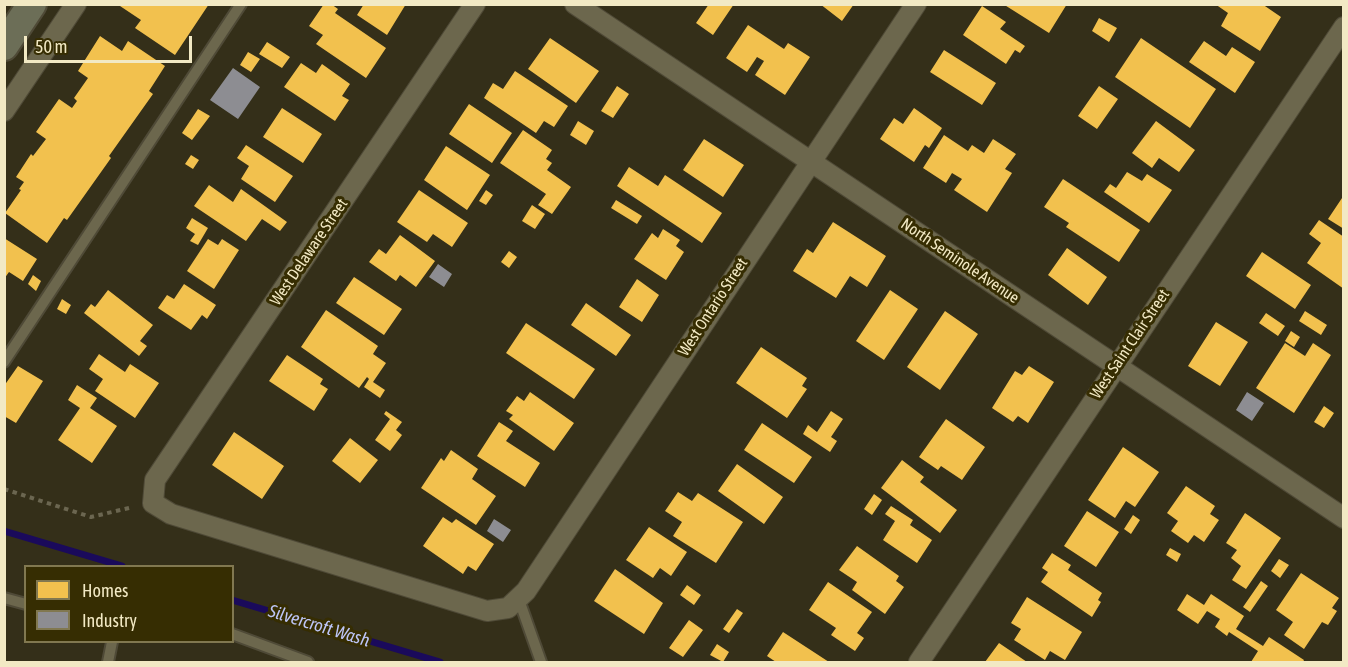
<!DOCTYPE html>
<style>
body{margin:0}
#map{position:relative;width:1348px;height:667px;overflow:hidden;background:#342f19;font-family:"Asap Condensed",sans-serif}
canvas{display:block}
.frame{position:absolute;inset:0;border:6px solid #f2e9c4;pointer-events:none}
.legend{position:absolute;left:24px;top:565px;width:210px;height:78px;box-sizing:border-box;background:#362d02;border:2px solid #817850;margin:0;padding:8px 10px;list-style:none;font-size:18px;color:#f2e9c4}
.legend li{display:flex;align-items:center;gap:12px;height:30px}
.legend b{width:30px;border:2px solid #817850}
.scale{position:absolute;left:24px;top:36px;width:168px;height:27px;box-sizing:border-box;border:3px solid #f2e9c4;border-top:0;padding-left:8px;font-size:18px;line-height:21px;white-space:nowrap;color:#f2e9c4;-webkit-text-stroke:4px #362d02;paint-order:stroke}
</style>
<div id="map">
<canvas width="1348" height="667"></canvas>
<div class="frame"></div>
<ul class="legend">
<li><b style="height:16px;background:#f2c14e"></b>Homes</li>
<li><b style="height:16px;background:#8d8d92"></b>Industry</li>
</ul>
<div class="scale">50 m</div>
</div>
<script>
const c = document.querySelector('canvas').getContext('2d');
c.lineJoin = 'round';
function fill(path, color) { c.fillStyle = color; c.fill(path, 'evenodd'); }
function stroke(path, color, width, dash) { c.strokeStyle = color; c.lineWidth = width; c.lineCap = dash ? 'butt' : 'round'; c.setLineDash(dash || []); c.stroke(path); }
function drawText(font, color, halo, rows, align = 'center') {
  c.font = font + ' "Asap Condensed",sans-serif'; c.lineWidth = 6; c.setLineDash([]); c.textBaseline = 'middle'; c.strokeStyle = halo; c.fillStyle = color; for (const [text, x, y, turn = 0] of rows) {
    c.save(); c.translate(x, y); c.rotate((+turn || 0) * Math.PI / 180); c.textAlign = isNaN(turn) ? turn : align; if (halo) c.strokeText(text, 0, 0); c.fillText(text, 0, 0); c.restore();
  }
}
const homes = new Path2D(`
 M 121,4 L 209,4 L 175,55 L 135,28 L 141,20 L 120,6 Z
 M 324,4 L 331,4 L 338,9 L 335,13 L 386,48 L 366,78 L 316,44 L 323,35 L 309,26 Z
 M 364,4 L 406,4 L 387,35 L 357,15 Z
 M 709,4 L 734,4 L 713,35 L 696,23 Z
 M 820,4 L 854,4 L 842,21 Z
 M 1003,4 L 1067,4 L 1049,33 Z
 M 1215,4 L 1262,4 L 1281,17 L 1260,51 L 1221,26 L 1228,13 Z
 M 982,6 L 1006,22 L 1000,29 L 1025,46 L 1020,53 L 1015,50 L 1006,64 L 963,35 Z
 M 1099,18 L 1117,28 L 1109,42 L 1092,31 Z
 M 748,25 L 784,49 L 788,43 L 810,57 L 785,95 L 755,75 L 764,61 L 757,57 L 747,72 L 726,58 Z
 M 100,36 L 122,51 L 128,41 L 165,66 L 149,91 L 153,94 L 109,156 L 111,158 L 67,220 L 64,218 L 47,243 L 5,213 L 21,190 L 19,189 L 24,182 L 16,177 L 31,154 L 33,156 L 46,139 L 36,132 L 59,99 L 72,108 L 77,101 L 74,98 L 88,78 L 78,71 Z
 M 550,38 L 599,71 L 576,103 L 528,69 Z
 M 1141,38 L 1216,89 L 1190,128 L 1115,77 Z
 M 1204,41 L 1226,56 L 1232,47 L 1255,62 L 1235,93 L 1189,62 Z
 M 267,42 L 290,57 L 282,68 L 259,54 Z
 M 944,50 L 996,83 L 982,105 L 930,72 Z
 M 248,52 L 260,59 L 251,72 L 240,65 Z
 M 301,63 L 316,73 L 322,64 L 350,84 L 342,96 L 349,100 L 335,121 L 284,87 Z
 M 515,71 L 568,106 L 554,127 L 544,121 L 536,133 L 484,98 L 493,83 L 503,89 Z
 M 617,86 L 629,94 L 613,118 L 601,111 Z
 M 1099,86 L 1118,99 L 1097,129 L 1078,116 Z
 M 469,104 L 512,133 L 492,163 L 449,134 Z
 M 282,108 L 322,134 L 303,163 L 263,137 Z
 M 914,108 L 942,128 L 929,148 L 925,145 L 914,162 L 880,139 L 894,118 L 903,124 Z
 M 198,109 L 210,116 L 192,140 L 182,133 Z
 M 578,121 L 594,131 L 586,145 L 570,135 Z
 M 1156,121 L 1195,150 L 1179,172 L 1159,158 L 1152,168 L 1132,153 Z
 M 523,130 L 552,150 L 546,159 L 552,163 L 547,170 L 571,187 L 552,214 L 538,205 L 546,194 L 500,163 Z
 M 944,135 L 968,151 L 972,145 L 984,153 L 993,139 L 1016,154 L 1005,169 L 1012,173 L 987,212 L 954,190 L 962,179 L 952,173 L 946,183 L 923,168 Z
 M 704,139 L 744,165 L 723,197 L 683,170 Z
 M 246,145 L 293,176 L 275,202 L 241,179 L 249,166 L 237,158 Z
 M 446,146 L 490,175 L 467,210 L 424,180 Z
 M 191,155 L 199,160 L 193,169 L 185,164 Z
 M 629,167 L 658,186 L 665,175 L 722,213 L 702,243 L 617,186 Z
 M 1127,172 L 1142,181 L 1147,174 L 1172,190 L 1149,223 L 1104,192 L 1110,184 L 1116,188 Z
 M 1063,179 L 1140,230 L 1119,262 L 1066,227 L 1069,223 L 1044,207 Z
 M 209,185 L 233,202 L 241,189 L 287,222 L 280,231 L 262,219 L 246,241 L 194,206 Z
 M 419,190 L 468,223 L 452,247 L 433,234 L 427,242 L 397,222 Z
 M 486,190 L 493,195 L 486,205 L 479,201 Z
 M 1344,195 L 1344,229 L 1328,219 Z
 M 616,200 L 642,216 L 637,224 L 611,208 Z
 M 532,205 L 545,214 L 535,229 L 522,221 Z
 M 192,218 L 208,228 L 198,245 L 190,241 L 195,234 L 186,228 Z
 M 1319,220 L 1344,237 L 1344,289 L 1307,263 L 1321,243 L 1309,234 Z
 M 833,222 L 886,256 L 867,287 L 850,276 L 836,298 L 793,271 L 807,249 L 813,253 Z
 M 663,229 L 680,240 L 676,246 L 684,252 L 666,280 L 634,259 L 652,233 L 658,238 Z
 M 400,235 L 435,261 L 416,287 L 400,275 L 396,281 L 369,262 L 379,249 L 386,254 Z
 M 4,238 L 37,259 L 23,281 L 9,272 L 4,279 Z
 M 208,239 L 218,245 L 222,239 L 239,250 L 214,289 L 187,271 Z
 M 1067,248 L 1107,277 L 1088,305 L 1048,275 Z
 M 509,251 L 517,257 L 509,268 L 501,262 Z
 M 1262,252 L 1311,285 L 1295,309 L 1246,276 Z
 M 33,275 L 41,281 L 36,291 L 28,284 Z
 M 354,277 L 402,309 L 384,335 L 336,303 Z
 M 637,279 L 659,295 L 642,322 L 619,307 Z
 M 184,284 L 216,305 L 207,319 L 202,315 L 191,330 L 158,308 L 167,295 L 174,299 Z
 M 108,290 L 153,325 L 140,341 L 147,346 L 139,356 L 84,313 L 91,304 L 95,307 Z
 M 890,290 L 918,309 L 884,360 L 856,341 Z
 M 62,299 L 71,305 L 66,314 L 57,309 Z
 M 586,303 L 631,335 L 616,356 L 571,325 Z
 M 326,310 L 378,346 L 373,354 L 386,363 L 373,382 L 385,390 L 380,398 L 364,387 L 369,379 L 367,377 L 359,388 L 301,347 Z
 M 945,311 L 978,334 L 940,390 L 907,367 Z
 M 1305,311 L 1327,325 L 1321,335 L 1299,321 Z
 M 1266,313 L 1285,326 L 1278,336 L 1259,323 Z
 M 1216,322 L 1248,342 L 1220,386 L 1188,366 Z
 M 526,323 L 595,369 L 574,399 L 506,353 Z
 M 1291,331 L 1300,337 L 1294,347 L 1285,341 Z
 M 1285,343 L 1305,356 L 1313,343 L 1331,355 L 1294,413 L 1256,388 Z
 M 761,347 L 807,378 L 802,386 L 807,389 L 787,418 L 736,383 Z
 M 99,354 L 125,372 L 130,364 L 159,383 L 135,418 L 95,391 L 103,379 L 89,369 Z
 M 287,355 L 323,379 L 320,384 L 328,389 L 314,411 L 269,381 Z
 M 18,366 L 43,381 L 16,423 L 4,416 L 4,386 Z
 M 1029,366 L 1054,382 L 1028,423 L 1018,416 L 1013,422 L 992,408 L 1015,371 L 1022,375 Z
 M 77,385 L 97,398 L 90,408 L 117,426 L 92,463 L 58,440 L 80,408 L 68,400 Z
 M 530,392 L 574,423 L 554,451 L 509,419 L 513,415 L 506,411 L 517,396 L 524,401 Z
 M 1324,406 L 1334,413 L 1324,428 L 1314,422 Z
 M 386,411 L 402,422 L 396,430 L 402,435 L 390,451 L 375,440 L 390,419 L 384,414 Z
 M 831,411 L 843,419 L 831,437 L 837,441 L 830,452 L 803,434 L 808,425 L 817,432 Z
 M 946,419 L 985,447 L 962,480 L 941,466 L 938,470 L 919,457 Z
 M 499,422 L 513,431 L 506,441 L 540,463 L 525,487 L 477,456 Z
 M 762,423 L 812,457 L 794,483 L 744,450 Z
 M 234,432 L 284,466 L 262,499 L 212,465 Z
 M 350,438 L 378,460 L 360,483 L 332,461 Z
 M 1123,447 L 1159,472 L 1135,507 L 1126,501 L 1115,518 L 1088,500 Z
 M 451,450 L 478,469 L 472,479 L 496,496 L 476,525 L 421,488 L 441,458 L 444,461 Z
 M 902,460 L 924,477 L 920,482 L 957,510 L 940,533 L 881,488 Z
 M 737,464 L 783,497 L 764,524 L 718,491 Z
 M 1186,486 L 1215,506 L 1210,514 L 1219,520 L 1204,542 L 1194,535 L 1188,543 L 1171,531 L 1178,521 L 1167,513 Z
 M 678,492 L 692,501 L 698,493 L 743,522 L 716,563 L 673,536 L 682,522 L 665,511 Z
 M 874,494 L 882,500 L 872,515 L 864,509 Z
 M 891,506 L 913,520 L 910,525 L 932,540 L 917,563 L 883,540 L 895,521 L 885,514 Z
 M 1087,511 L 1119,532 L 1096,567 L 1064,546 Z
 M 1245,513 L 1281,538 L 1246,589 L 1232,580 L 1241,566 L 1231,558 L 1237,550 L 1226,543 Z
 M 1133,515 L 1140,520 L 1131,534 L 1124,529 Z
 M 443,517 L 452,523 L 456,519 L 494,544 L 476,571 L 468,566 L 463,574 L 423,546 Z
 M 649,527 L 687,552 L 671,576 L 660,568 L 653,578 L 626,560 Z
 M 857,546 L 899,576 L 896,581 L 904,587 L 885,614 L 852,590 L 857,582 L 839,570 Z
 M 1170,548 L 1181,554 L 1177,562 L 1166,555 Z
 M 1052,553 L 1071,565 L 1068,570 L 1102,593 L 1098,600 L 1101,602 L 1092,617 L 1041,582 L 1048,572 L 1042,568 Z
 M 1279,559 L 1289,565 L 1280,578 L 1271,571 Z
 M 615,569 L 663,603 L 644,634 L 594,601 Z
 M 1301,573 L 1339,598 L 1332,608 L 1337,611 L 1328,625 L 1322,622 L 1304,649 L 1284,635 L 1293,622 L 1276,610 Z
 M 1261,581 L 1268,586 L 1250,612 L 1243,607 Z
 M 828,582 L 872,612 L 857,633 L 864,638 L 855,651 L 831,635 L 836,628 L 809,610 Z
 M 687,585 L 701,595 L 694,605 L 680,595 Z
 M 1187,594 L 1204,605 L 1211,594 L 1244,616 L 1236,629 L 1263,646 L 1269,637 L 1304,660 L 1303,662 L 1251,662 L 1258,651 L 1229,632 L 1227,636 L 1215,627 L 1220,619 L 1207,611 L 1198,624 L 1177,610 Z
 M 1027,597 L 1082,632 L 1065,660 L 1050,651 L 1045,660 L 1014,640 L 1021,629 L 1011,623 Z
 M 737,609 L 743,613 L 729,633 L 723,629 Z
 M 689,620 L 703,630 L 683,657 L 669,648 Z
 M 783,632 L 829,662 L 776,662 L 767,656 Z
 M 999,643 L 1027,662 L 985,662 Z
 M 717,644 L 729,652 L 723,662 L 710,655 Z`);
const industry = new Path2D(`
 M 233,68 L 260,87 L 238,119 L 210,100 Z
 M 438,264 L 452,274 L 444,287 L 429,277 Z
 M 1247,392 L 1264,403 L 1252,421 L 1236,410 Z
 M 494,519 L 511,530 L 503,542 L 487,531 Z`);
const stream = new Path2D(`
 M 4,531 L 122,566
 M 232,600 L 440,662`);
const path = new Path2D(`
 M 4,489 L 91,517 L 133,507`);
const service = new Path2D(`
 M 4,362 L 241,4
 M 518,597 L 541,662
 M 4,598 L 26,604
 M 232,634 L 308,662
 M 108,662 L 112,642`);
const minor = new Path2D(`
 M 475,4 L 155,480 L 153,503 L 171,514 L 487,611 L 508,608 L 526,591 L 916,4
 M 575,4 L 1344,518
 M 4,111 L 76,4
 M 919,662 L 1344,27`);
const secondary = new Path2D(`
 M 4,46 L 32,4`);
const streetNames = [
 ["West Delaware Street",309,252,-56],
 ["North Seminole Avenue",960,261,34],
 ["West Ontario Street",713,307,-57],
 ["West Saint Clair Street",1130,344,-56]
];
const waterNames = [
 ["Silvercroft Wash",319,626,17]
];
fill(homes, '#f2c14e');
fill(industry, '#8d8d92');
stroke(stream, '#1a0a5b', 7);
stroke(service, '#4f4a37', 14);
stroke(minor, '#4f4a37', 22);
stroke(secondary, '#4f4a37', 32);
stroke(path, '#6b6650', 4, [4.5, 4.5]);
stroke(service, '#6c674d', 10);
stroke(minor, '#6c674d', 20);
stroke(secondary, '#6c6e57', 28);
drawText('16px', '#f2e9c4', '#362d02', streetNames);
drawText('italic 18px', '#bdc5f6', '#362d02', waterNames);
</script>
